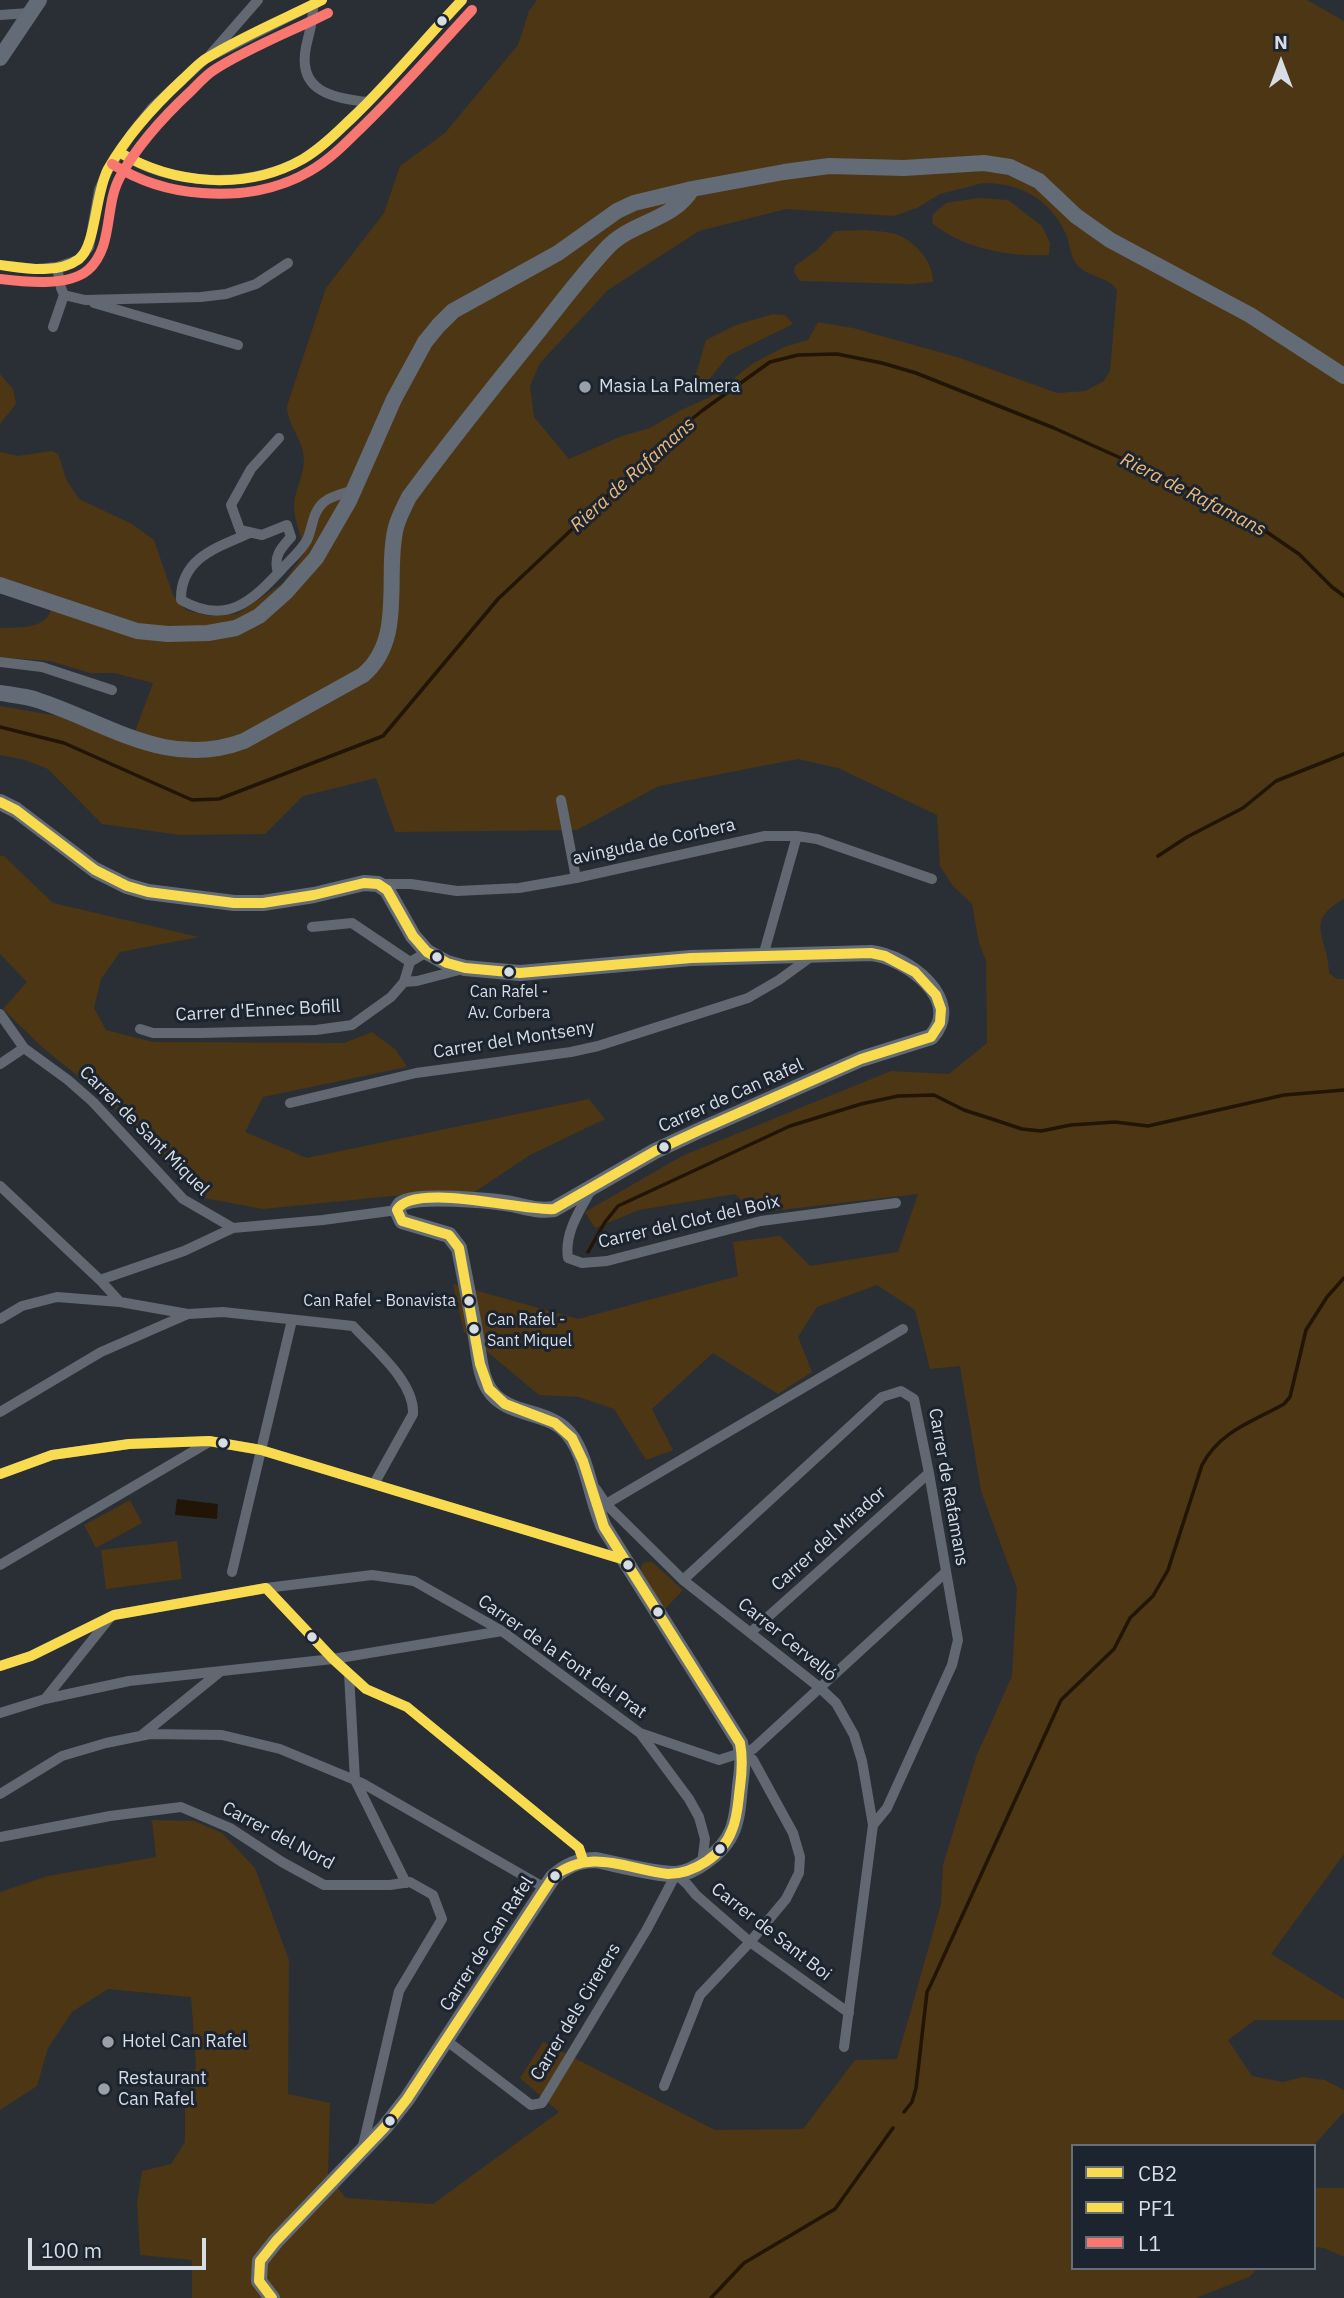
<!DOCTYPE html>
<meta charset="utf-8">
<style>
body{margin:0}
#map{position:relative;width:1344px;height:2298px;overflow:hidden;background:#2a2f35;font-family:"IBM Plex Sans",sans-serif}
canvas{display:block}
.legend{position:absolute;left:1071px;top:2144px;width:245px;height:126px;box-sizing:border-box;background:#1b242f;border:2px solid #666e78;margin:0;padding:9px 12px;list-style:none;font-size:21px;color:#d7dde5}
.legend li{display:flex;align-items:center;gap:14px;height:35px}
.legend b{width:35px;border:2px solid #666e78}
.north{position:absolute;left:1246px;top:28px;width:70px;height:70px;-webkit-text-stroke:5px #1b242f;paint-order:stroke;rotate:0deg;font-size:19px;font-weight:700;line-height:28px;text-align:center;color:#d7dde5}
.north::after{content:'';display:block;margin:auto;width:24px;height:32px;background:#d7dde5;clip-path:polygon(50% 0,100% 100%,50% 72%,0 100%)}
.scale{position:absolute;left:28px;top:2238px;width:178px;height:32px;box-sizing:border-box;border:4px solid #d7dde5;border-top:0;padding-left:9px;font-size:21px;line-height:24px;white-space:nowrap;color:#d7dde5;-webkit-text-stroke:5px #1b242f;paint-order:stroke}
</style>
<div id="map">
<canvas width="1344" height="2298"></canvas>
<ul class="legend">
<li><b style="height:9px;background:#f9db4f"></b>CB2</li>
<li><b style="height:9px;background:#f9db4f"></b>PF1</li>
<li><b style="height:9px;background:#f87770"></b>L1</li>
</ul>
<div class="north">N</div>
<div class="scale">100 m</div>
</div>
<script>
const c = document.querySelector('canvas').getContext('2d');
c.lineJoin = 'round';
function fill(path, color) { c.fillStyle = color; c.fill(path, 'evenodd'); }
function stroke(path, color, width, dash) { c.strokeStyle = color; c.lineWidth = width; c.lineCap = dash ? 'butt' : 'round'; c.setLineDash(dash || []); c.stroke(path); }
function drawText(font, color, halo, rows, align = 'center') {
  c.font = font + ' "IBM Plex Sans",sans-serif'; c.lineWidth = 6; c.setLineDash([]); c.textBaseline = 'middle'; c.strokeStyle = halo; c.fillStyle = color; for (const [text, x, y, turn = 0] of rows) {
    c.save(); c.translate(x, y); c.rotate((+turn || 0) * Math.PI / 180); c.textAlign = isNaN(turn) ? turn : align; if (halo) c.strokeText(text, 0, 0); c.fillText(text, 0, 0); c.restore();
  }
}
const green = new Path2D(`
 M 537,0 L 1307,0 L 1344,21 L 1344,899 C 1302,922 1329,938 1329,973 L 1337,979 L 1344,979 L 1344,1854 L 1271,1954 L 1344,1999 L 1344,2020 L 1255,2020 L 1228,2040 L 1252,2076 L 1283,2082 L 1303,2077 L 1325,2080 L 1344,2090 L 1344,2112 L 1313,2146 L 1073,2146 L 1073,2268 L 1258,2268 L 1249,2277 L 1196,2298 L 192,2298 L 192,2260 L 140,2255 L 137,2203 L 142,2171 L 171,2164 L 185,2142 L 185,2103 L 196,2066 L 191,1997 L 108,1989 L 72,2012 L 48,2048 L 37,2086 L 0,2110 L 0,1892 L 48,1876 L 156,1857 L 152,1820 L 194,1821 L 222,1833 L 255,1868 L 289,1960 L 288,2094 L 330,2103 L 328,2176 L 346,2198 L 433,2204 L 559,2112 L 520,2078 L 543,2042 L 715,2130 L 803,2129 L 855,2060 L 897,2059 L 941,1904 L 943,1865 L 976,1757 L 1012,1676 L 1017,1588 L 981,1491 L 960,1366 L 930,1369 L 915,1310 L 877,1285 L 817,1307 L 798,1337 L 812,1372 L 778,1394 L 713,1353 L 652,1409 L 673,1450 L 646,1460 L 614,1409 L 579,1397 L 539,1395 L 464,1332 L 453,1284 L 578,1319 L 738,1276 L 733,1242 L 780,1236 L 810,1266 L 898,1252 L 918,1194 L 755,1213 L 735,1194 L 639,1210 L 595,1228 L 585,1212 L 682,1156 L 891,1071 L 949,1074 L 987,1043 L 986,961 L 979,943 L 972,904 L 952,885 L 940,866 L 937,815 L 838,768 L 798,759 L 659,786 L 577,830 L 395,832 L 376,778 L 303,796 L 265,834 L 180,835 L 102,824 L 48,769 L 25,760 L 0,755 L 0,706 L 58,716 L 130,745 L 153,683 L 114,673 L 90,673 L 50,661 L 0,657 L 0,628 C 20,627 48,630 52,606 L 0,589 L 0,452 L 18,456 L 52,451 L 58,454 L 67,481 L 79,499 L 132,524 L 154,540 L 173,595 L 186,610 L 210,616 L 237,614 L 283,583 L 304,554 C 303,538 294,522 294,506 C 295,487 307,472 303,452 C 300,435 287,424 287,406 L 326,288 L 384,213 L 400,166 L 445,133 L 518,45 L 529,11 ZM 983,183 C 1021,183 1050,199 1066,234 C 1070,244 1070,256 1077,265 C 1089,278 1108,276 1117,290 L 1110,371 L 1104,381 L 1085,391 L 1057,393 L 957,357 L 853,328 L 818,322 L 808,340 L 784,347 L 752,364 L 710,397 L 679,411 L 650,428 L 622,436 L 569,459 L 534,417 L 530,386 L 540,363 L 608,290 L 699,231 L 786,209 L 894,216 L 917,208 L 940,194 Z
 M 978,198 L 1008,200 L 1042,226 L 1050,243 L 1049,255 C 1009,257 964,249 932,223 L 933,214 L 946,203 Z
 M 864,230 C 874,231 888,231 898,235 C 916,243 933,261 933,282 L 911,284 L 800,281 L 794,272 L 795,266 L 817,250 L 835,231 Z
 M 773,314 L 785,315 L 793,324 L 728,356 L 708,381 L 698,389 L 693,384 L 706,340 L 736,325 Z
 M 0,374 L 13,389 L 16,404 L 0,424 Z
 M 0,856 L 4,856 L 53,903 L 199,937 L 120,952 L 101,979 L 94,1008 L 106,1030 L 153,1042 L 344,1043 L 372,1032 L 396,1050 L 407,1067 L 263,1097 L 245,1132 L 307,1158 L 589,1099 L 605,1119 L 530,1155 L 473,1193 L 402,1195 L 263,1209 L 199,1197 L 124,1117 L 79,1077 L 43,1048 L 3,1009 L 27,982 L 0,954 Z
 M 130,1500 L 142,1523 L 96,1548 L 84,1525 Z
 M 177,1541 L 182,1579 L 106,1589 L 101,1550 Z
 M 651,1561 L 683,1590 L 664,1610 L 640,1571 L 643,1563 Z
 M 1314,2185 L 1317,2188 L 1344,2188 L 1344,2257 L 1324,2248 L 1314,2247 Z`);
const water = new Path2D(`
 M 177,1499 L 218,1504 L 217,1519 L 175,1515 Z`);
const stream = new Path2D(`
 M 0,727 L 64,743 L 192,800 L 219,799 L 383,736 L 498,599 L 672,435 L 703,410 L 770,362 L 798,355 L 837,354 L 882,363 L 916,373 L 1054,428 L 1185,487 L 1255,524 L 1299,554 L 1332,587 L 1344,596
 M 1158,856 L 1187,837 L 1243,808 L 1276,781 L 1344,754
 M 588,1252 L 605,1222 L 618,1206 L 790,1126 L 861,1104 L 898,1096 L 934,1095 L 964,1110 L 995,1120 L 1022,1129 L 1041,1131 L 1071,1125 L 1115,1122 L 1148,1126 L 1284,1095 L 1344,1090
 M 904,2112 L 912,2102 L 916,2088 L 927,1992 L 931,1984 L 1061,1700 L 1114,1649 L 1130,1618 L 1153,1596 L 1168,1570 L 1202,1465 C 1220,1431 1252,1422 1284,1404 L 1290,1397 L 1306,1330 L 1327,1297 L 1344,1278
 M 711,2298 L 744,2263 L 835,2209 L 893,2128`);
const street = new Path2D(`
 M 313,4 C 314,19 309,33 306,47 C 297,92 333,98 368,102
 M 0,15 L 29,13
 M 210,55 L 258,0
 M 119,152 C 143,168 171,176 199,179 C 234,183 273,176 303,159 C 323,147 339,130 356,114 C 393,78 426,38 462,0
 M 0,265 L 36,269 L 57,267 L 78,260 L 89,247 L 99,190 L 108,170 L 132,133 L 153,107 L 205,59 L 322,0
 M 57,267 L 61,288 L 64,295 L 85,300 L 201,297 L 226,294 L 256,284 L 288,263
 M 94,303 L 238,345
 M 53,327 L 64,295
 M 250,533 C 218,547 180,558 181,600 C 227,626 252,601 282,569 C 290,560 301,551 307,540 C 313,527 312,512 324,502 C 331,496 345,493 354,490
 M 278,573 C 273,557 280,549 291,537 L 287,525 L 262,535 L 240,530 L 231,505 L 251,469 L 279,438
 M 0,662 L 42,667 L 112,690
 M 561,800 L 576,878
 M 378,884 L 411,884 L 457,891 L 519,888 L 576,878 L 765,836 L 797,836 L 817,839 L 932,879
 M 312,927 L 352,923 L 410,962
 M 763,956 L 797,836
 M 404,982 L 417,981 L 463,969
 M 0,1014 L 24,1048
 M 140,1029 L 153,1033 L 201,1033 L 316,1030 L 352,1025 L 391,997 L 404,982 L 410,962 L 427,952
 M 0,1064 L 24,1048 L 68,1080 L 93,1102 L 183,1199 L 233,1228 L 323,1220 L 397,1210
 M 290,1103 L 416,1073 L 571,1052 L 598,1046 L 748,998 L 779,980 L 812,956
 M 0,1186 L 100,1280 L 184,1251 L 233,1228
 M 592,1188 C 580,1210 564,1233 568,1258 L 582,1263 L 607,1261 L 761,1221 L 896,1203
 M 100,1280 L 120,1302
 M 0,1319 L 22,1306 L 57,1297 L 120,1302 L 188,1314 L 223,1312 L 353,1326 C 374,1349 415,1382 413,1414 L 374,1484
 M 0,1412 L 101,1352 L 188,1314
 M 0,1474 L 52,1455 L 129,1444 L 209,1441 L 261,1450 L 625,1560
 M 596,1489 L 606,1504 L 683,1580 L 819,1687 L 836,1703 L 854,1735 L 862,1761 L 873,1825 L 844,2047
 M 606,1504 L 903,1329
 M 0,1565 L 209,1442
 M 232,1572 L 292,1320
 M 683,1580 L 882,1397 L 901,1391 L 914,1399 L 929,1473 L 958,1640 L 952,1665 L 887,1808 L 873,1825
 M 266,1588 L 333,1659 L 366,1689 L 407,1707 L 579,1848 L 583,1860
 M 751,1632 L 929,1473
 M 0,1666 L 31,1656 L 114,1615 L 266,1588 L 372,1575 L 414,1581 L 502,1631 L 640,1733 L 689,1799 L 699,1817 L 705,1839 L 702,1864
 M 349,1674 L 355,1780 L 406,1883
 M 45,1699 L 109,1619
 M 0,1713 L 45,1699 L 129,1681 L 333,1659 L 502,1631
 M 640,1733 L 719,1760 L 753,1749 L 946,1572
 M 142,1735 L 221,1671
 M 0,1794 L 62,1756 L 106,1743 L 150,1734 L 222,1735 L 280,1749 L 362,1783 L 545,1888
 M 0,1837 L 110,1816 L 181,1807 L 230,1828 L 282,1862 L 324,1885 L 390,1885 L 410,1882 L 433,1895 L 442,1919 L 399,1991 L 362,2150
 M 447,2041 L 531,2105 L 542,2103 L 647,1929 L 676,1874 L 687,1884 L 696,1895 L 750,1942 L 849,2013
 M 664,2086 L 700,1995 L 750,1942 L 786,1899 L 799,1873 L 800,1857 L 793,1833 L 753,1760 L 743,1752`);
const secondary = new Path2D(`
 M 0,58 L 39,0
 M 0,585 L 137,631 L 168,634 L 208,633 L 236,628 L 259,616 L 286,592 L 316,558 L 349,501 L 394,399 L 425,342 L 438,326 L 453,311 L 558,253 L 617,211 L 634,203 L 692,189 L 784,172 L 829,166 L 904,168 L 984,163 L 1010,167 L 1039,181 L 1076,216 L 1110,240 L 1250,315 L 1344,376
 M 0,693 C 12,695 26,696 37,700 C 108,723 167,770 244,741 L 363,675 C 406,639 384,575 396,527 C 399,516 404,507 409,497 C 450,441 494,386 538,332 C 560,304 582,275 606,249 C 631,221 672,222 692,189
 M 0,802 L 16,810 L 95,870 L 127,886 L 148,892 L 234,903 L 263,903 L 314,895 L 364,883 L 378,884 L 387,890 L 413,936 L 427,952 L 447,963 L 465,968 L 520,973 L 691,958 L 871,953 C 907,957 965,1000 931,1037 L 861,1059 L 700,1130 L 655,1151 L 554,1209 C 535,1212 522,1205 505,1203 C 484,1200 423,1195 405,1202 C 399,1204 400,1205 397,1210 L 402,1221 L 449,1235 L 459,1248 C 465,1278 471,1308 476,1337 C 479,1354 480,1375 489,1389 C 505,1415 543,1410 564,1429 C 587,1449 590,1498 604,1527 L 740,1743 C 744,1757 742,1771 740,1786 C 737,1820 736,1840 706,1861 C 698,1867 687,1873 676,1874 C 657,1875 616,1864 596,1860 C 578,1860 566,1866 553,1877 L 407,2099 L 385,2127 L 276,2241 L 260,2261 L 259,2281 L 272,2298`);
const bus1 = new Path2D(`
 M 0,802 L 16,810 L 95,870 L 127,886 L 148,892 L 234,903 L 263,903 L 314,895 L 364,883 L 378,884 L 387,890 L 413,936 L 427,952 L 447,963 L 465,968 L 520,973 L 691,958 L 871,953 L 885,956 L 915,972 L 936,995 L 941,1009 L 940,1023 L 931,1037 L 861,1059 L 700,1130 L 655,1151 L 554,1209 C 525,1212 413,1181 397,1210 L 402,1221 L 449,1235 L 459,1248 L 480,1364 L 489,1389 L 505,1404 L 555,1423 L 572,1438 L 583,1461 L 604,1527 L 740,1743 C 743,1758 742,1772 740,1787 C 738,1801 738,1816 732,1830 C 723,1855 694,1874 668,1874 C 626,1869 590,1847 553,1877 L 407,2099 L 385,2127 L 276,2241 L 260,2261 L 259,2281 L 272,2298
 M 0,1474 L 52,1455 L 129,1444 L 209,1441 L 261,1450 L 625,1560
 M 0,1666 L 31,1656 L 114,1615 L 266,1588 L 333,1659 L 366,1689 L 407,1707 L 579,1848 L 583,1860`);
const bus2 = new Path2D(`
 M 119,152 C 173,185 247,191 303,159 C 322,148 337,132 352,118 C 391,81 425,39 462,0
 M 0,265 C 23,268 58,275 79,259 C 96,246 95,193 108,169 C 128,134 154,106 183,79 C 191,72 198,63 207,58 C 243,36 284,19 322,0`);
const bus3 = new Path2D(`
 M 112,164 C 139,181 170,191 202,193 C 239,196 278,190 310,171 C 329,160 344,145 359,130 C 399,92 435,50 472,10
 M 0,279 C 24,282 68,287 88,270 C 114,247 104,206 120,177 C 138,144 163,117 191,91 C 198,84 206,75 214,70 C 248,48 292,31 328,13`);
const markers = [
 [442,21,6,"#d7dde5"],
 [585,387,7,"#9aa0a7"],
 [437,957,6,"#d7dde5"],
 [509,972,6,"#d7dde5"],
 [664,1147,6,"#d7dde5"],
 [469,1301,6,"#d7dde5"],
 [474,1329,6,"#d7dde5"],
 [223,1443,6,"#d7dde5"],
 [628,1565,6,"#d7dde5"],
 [658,1612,6,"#d7dde5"],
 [312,1637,6,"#d7dde5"],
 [720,1849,6,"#d7dde5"],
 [555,1876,6,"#d7dde5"],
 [108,2042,7,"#9aa0a7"],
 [104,2089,7,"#9aa0a7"],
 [390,2121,6,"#d7dde5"]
];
const busNames = [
 ["Can Rafel -",509,992],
 ["Av. Corbera",509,1013],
 ["Can Rafel - Bonavista",456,1301,"right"],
 ["Can Rafel -",487,1320,"left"],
 ["Sant Miquel",487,1341,"left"]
];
const poiNames = [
 ["Masia La Palmera",599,387],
 ["Hotel Can Rafel",122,2042],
 ["Restaurant",118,2079],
 ["Can Rafel",118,2100]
];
const streetNames = [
 ["avinguda de Corbera",654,842,-12],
 ["Carrer d'Ennec Bofill",258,1011,-3],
 ["Carrer del Montseny",514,1040,-9],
 ["Carrer de Can Rafel",731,1096,-24],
 ["Carrer de Sant Miquel",144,1131,45],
 ["Carrer del Clot del Boix",689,1222,-13],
 ["Carrer de Rafamans",948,1487,80],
 ["Carrer del Mirador",829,1539,-42],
 ["Carrer Cervelló",787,1640,39],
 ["Carrer de la Font del Prat",562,1657,35],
 ["Carrer del Nord",278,1836,28],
 ["Carrer de Sant Boi",771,1932,38],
 ["Carrer de Can Rafel",487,1944,-57],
 ["Carrer dels Cirerers",576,2012,-59]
];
const waterNames = [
 ["Riera de Rafamans",633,475,-42],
 ["Riera de Rafamans",1193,495,27]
];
fill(green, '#4d3613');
fill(water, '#221505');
stroke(stream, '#221505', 3.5);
stroke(street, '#616871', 10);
stroke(secondary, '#626b76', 16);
stroke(bus1, '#f9db4f', 10);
stroke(bus2, '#f9db4f', 10);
stroke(bus3, '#f87770', 10);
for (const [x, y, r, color] of markers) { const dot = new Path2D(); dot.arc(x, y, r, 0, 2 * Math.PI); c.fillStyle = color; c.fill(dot); stroke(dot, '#1b242f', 2.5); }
drawText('16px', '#d7dde5', '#1b242f', busNames);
drawText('18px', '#d7dde5', '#1b242f', poiNames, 'left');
drawText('18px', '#d7dde5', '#1b242f', streetNames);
drawText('italic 19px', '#ecb979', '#1b242f', waterNames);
</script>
